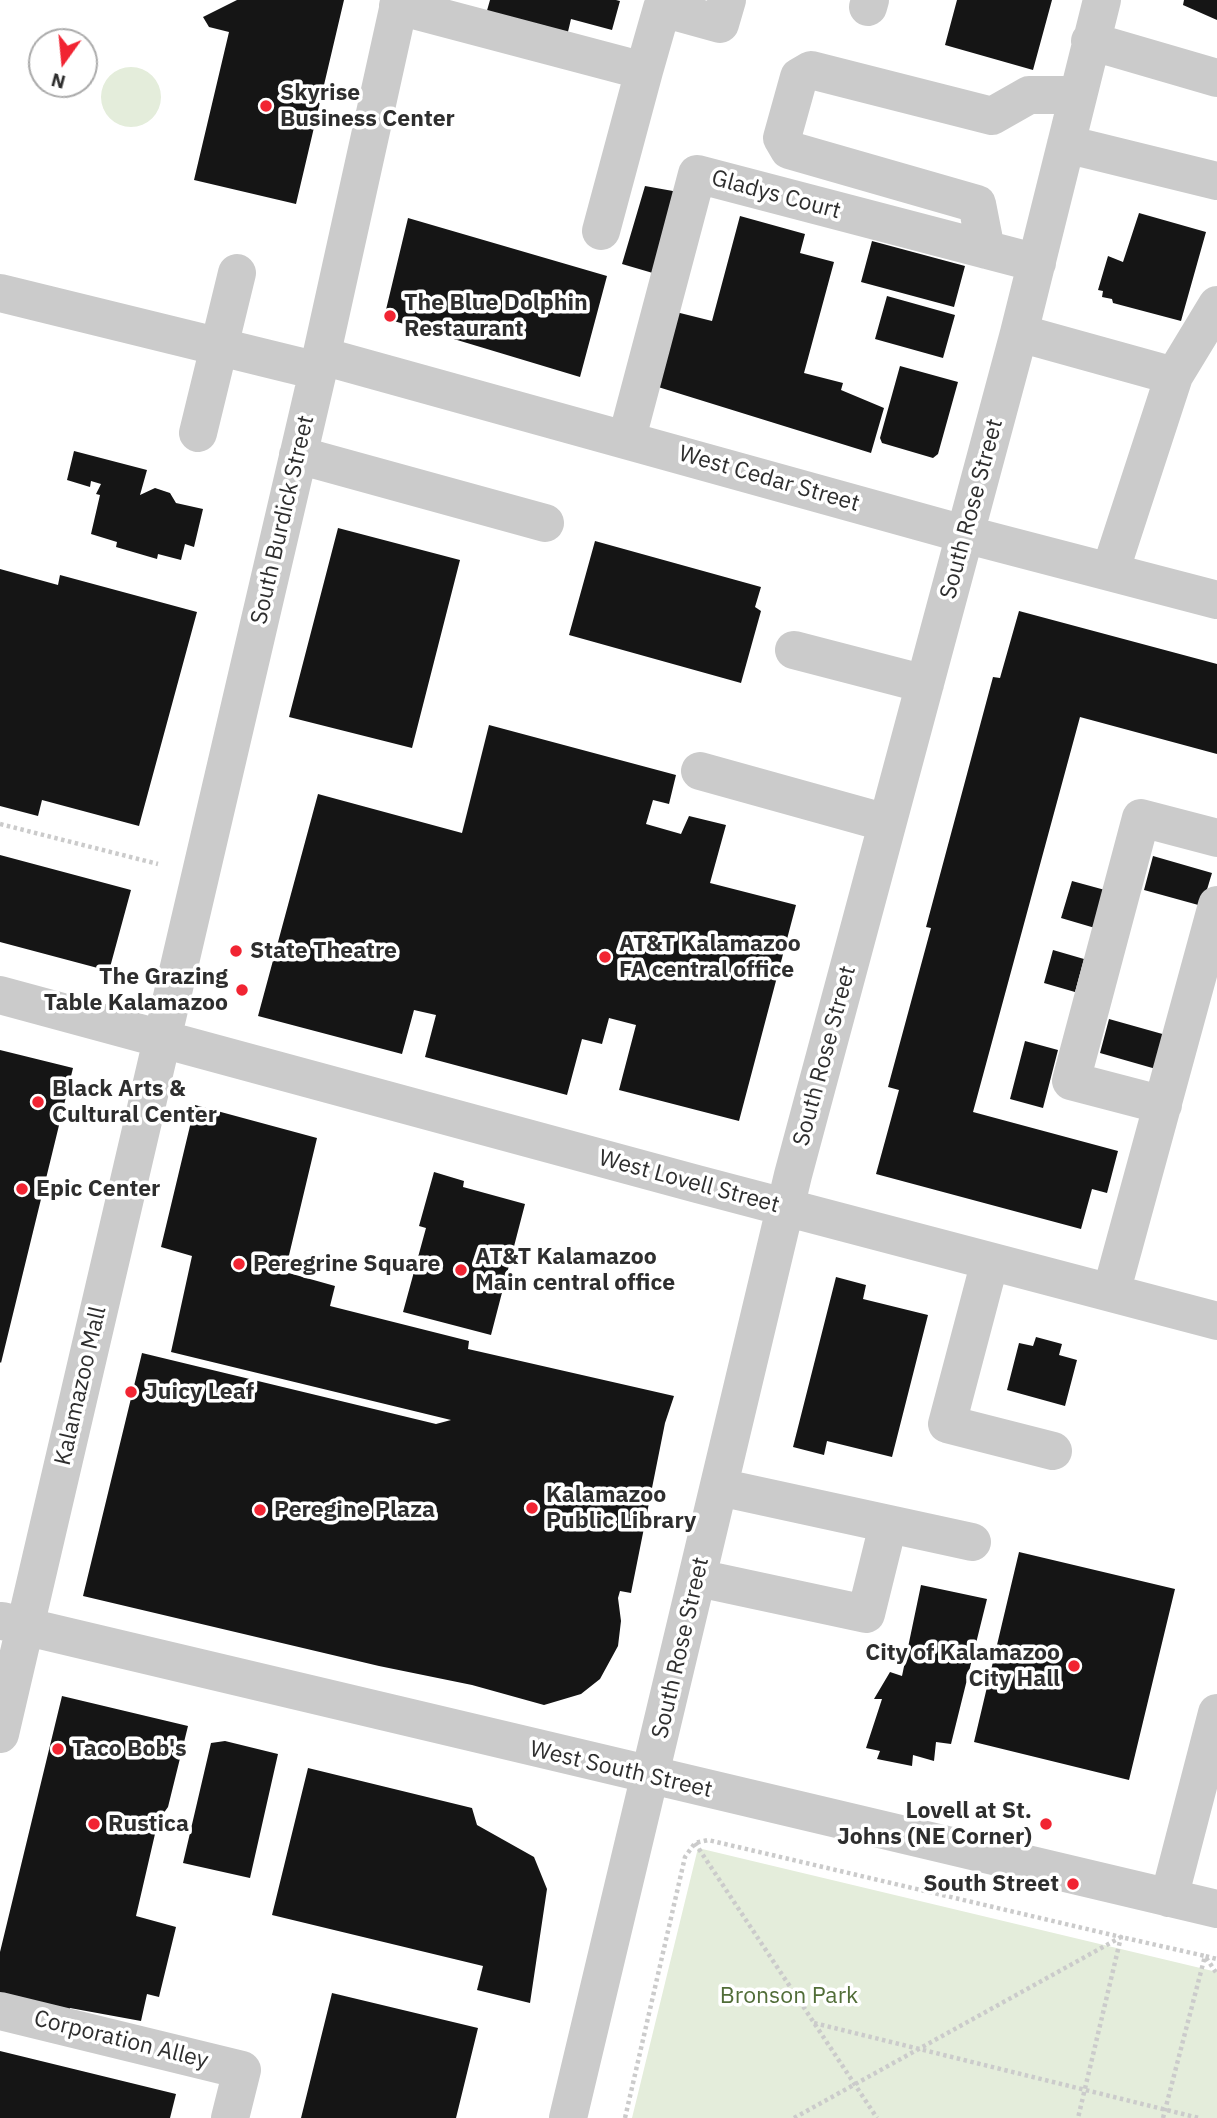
<!DOCTYPE html>
<style>
body{margin:0}
#map{position:relative;width:1217px;height:2118px;overflow:hidden;background:#fff;font-family:"IBM Plex Sans",sans-serif}
canvas{display:block}
.north{position:absolute;left:28px;top:28px;width:70px;height:70px;box-sizing:border-box;background:#fff;border:2px solid #ababab;border-radius:50%;rotate:195deg;font-size:19px;font-weight:700;line-height:28px;text-align:center;color:#2e2e2e}
.north::after{content:'';display:block;margin:auto;width:24px;height:32px;background:#f12432;clip-path:polygon(50% 0,100% 100%,50% 72%,0 100%)}
</style>
<div id="map">
<canvas width="1217" height="2118"></canvas>
<div class="north">N</div>
</div>
<script>
const c = document.querySelector('canvas').getContext('2d');
c.lineJoin = 'round';
function fill(path, color) { c.fillStyle = color; c.fill(path, 'evenodd'); }
function stroke(path, color, width, dash) { c.strokeStyle = color; c.lineWidth = width; c.lineCap = dash ? 'butt' : 'round'; c.setLineDash(dash || []); c.stroke(path); }
function drawText(font, color, halo, rows, align = 'center') {
  c.font = font + ' "IBM Plex Sans",sans-serif'; c.lineWidth = 7; c.setLineDash([]); c.textBaseline = 'middle'; c.strokeStyle = halo; c.fillStyle = color; for (const [text, x, y, turn = 0] of rows) {
    c.save(); c.translate(x, y); c.rotate((+turn || 0) * Math.PI / 180); c.textAlign = isNaN(turn) ? turn : align; if (halo) c.strokeText(text, 0, 0); c.fillText(text, 0, 0); c.restore();
  }
}
const green = new Path2D(`
 M101 97a30 30 0 1 1 60 0a30 30 0 1 1-60 0Z
 M 698,1848 L 1217,1972 L 1217,2118 L 632,2118 Z`);
const building = new Path2D(`
 M 237,0 L 344,0 L 296,204 L 194,180 L 229,32 L 209,27 L 203,17 Z
 M 490,0 L 616,0 L 620,1 L 612,30 L 571,19 L 567,36 L 486,14 Z
 M 957,0 L 1052,0 L 1033,70 L 945,45 Z
 M 1184,0 L 1217,0 L 1217,20 L 1183,5 Z
 M 645,186 L 684,193 L 663,276 L 622,264 Z
 M 1139,213 L 1206,232 L 1181,321 L 1113,303 L 1112,299 L 1102,297 L 1103,291 L 1098,290 L 1108,256 L 1123,262 Z
 M 740,216 L 805,234 L 800,253 L 834,262 L 804,373 L 843,383 L 841,390 L 884,408 L 871,453 L 642,382 L 668,310 L 712,321 Z
 M 408,218 L 607,276 L 580,377 L 384,318 Z
 M 872,241 L 965,266 L 954,307 L 861,282 Z
 M 887,296 L 955,315 L 943,358 L 875,339 Z
 M 900,366 L 958,382 L 938,454 L 933,458 L 882,443 L 880,438 Z
 M 74,451 L 147,470 L 140,495 L 155,488 L 170,493 L 176,503 L 203,509 L 194,547 L 185,544 L 181,560 L 158,554 L 157,559 L 116,547 L 117,542 L 91,534 L 100,495 L 96,494 L 101,484 L 91,481 L 90,487 L 67,480 Z
 M 338,528 L 460,560 L 412,748 L 289,717 Z
 M 595,541 L 761,587 L 755,607 L 761,611 L 741,683 L 569,635 Z
 M 0,569 L 58,585 L 60,575 L 197,612 L 139,826 L 42,800 L 38,816 L 0,806 Z
 M 1019,611 L 1217,664 L 1217,754 L 1080,717 L 973,1112 L 1118,1151 L 1107,1193 L 1092,1189 L 1081,1229 L 876,1174 L 899,1090 L 888,1087 L 931,928 L 926,927 L 993,677 L 1000,678 Z
 M 489,725 L 676,775 L 669,804 L 653,800 L 646,824 L 681,834 L 689,816 L 726,825 L 710,883 L 796,905 L 739,1121 L 619,1090 L 636,1025 L 609,1018 L 602,1044 L 582,1039 L 567,1095 L 425,1057 L 436,1015 L 414,1010 L 402,1054 L 258,1016 L 318,794 L 462,833 Z
 M 0,855 L 131,890 L 109,971 L 0,942 Z
 M 1153,856 L 1212,873 L 1202,906 L 1144,890 Z
 M 1072,881 L 1105,890 L 1095,928 L 1061,918 Z
 M 1053,950 L 1084,959 L 1075,992 L 1044,983 Z
 M 1109,1019 L 1166,1035 L 1156,1069 L 1100,1053 Z
 M 1025,1041 L 1058,1050 L 1043,1108 L 1010,1099 Z
 M 0,1050 L 73,1068 L 1,1363 L 0,1362 Z
 M 195,1105 L 317,1138 L 285,1272 L 335,1286 L 330,1306 L 469,1341 L 468,1349 L 674,1396 L 665,1423 L 631,1593 L 620,1591 L 618,1598 L 621,1621 L 618,1646 L 600,1679 L 581,1694 L 544,1705 L 472,1685 L 379,1666 L 83,1596 L 142,1353 L 436,1424 L 451,1420 L 171,1352 L 192,1256 L 161,1247 Z
 M 434,1172 L 464,1181 L 463,1187 L 525,1204 L 491,1335 L 403,1312 L 426,1228 L 419,1226 Z
 M 836,1277 L 866,1285 L 863,1299 L 928,1315 L 892,1457 L 827,1441 L 824,1455 L 793,1447 Z
 M 1036,1337 L 1062,1344 L 1059,1355 L 1077,1360 L 1065,1406 L 1007,1390 L 1019,1343 L 1033,1346 Z
 M 1019,1552 L 1175,1589 L 1129,1780 L 974,1742 Z
 M 921,1585 L 987,1599 L 951,1744 L 936,1742 L 934,1761 L 913,1755 L 912,1766 L 877,1759 L 880,1751 L 866,1748 L 882,1699 L 874,1699 L 890,1672 L 902,1676 Z
 M 62,1696 L 188,1726 L 168,1807 L 158,1821 L 136,1916 L 176,1927 L 159,1997 L 147,1994 L 141,2021 L 70,2008 L 68,2015 L 0,1999 L 0,1952 Z
 M 225,1741 L 278,1754 L 250,1878 L 183,1863 L 211,1743 Z
 M 308,1768 L 472,1808 L 477,1825 L 534,1857 L 547,1889 L 530,2003 L 477,1990 L 483,1966 L 272,1915 Z
 M 332,1993 L 478,2028 L 456,2118 L 301,2118 Z
 M 0,2051 L 176,2094 L 170,2118 L 0,2118 Z`);
const path = new Path2D(`
 M 0,824 L 158,864
 M 695,1843 L 877,2118
 M 814,2023 L 1199,2118
 M 625,2118 L 685,1857 L 695,1843 L 708,1840 L 1121,1937 L 1078,2118
 M 794,2118 L 1121,1937 L 1205,1956 L 1217,1974
 M 1163,2118 L 1205,1956 L 1217,1959`);
const minor = new Path2D(`
 M 398,6 L 644,71 L 601,231
 M 868,7 L 870,0
 M 1090,41 L 1217,78
 M 644,71 L 662,8 L 720,24 L 727,0
 M 1066,144 L 1217,181
 M 986,250 L 977,204 L 789,150 L 782,138 L 799,77 L 811,70 L 992,116 L 1029,95 L 1077,95
 M 0,293 L 318,371
 M 1019,333 L 1174,376 L 1110,572
 M 322,356 L 964,534 L 1217,600
 M 1174,376 L 1217,305
 M 198,433 L 237,273
 M 627,438 L 697,174 L 1037,263
 M 298,455 L 545,523
 M 794,650 L 925,684
 M 700,771 L 887,823
 M 0,995 L 697,1184 L 1217,1321
 M 1163,1105 L 1071,1081 L 1141,818 L 1217,838
 M 990,1261 L 947,1424 L 1053,1451
 M 1111,1293 L 1217,905
 M 719,1487 L 972,1542
 M 698,1578 L 866,1614 L 888,1525
 M 2,1621 L 1217,1909
 M 0,1734 L 318,371 L 400,0
 M 1169,1898 L 1217,1713
 M 0,2011 L 242,2070 L 230,2118
 M 568,2118 L 793,1175 L 1019,333 L 1102,0`);
const markers = [
 [266,106,7,"#f12432"],
 [390,316,7,"#f12432"],
 [236,951,7,"#f12432"],
 [605,957,7,"#f12432"],
 [242,990,7,"#f12432"],
 [38,1102,7,"#f12432"],
 [22,1189,7,"#f12432"],
 [239,1264,7,"#f12432"],
 [461,1270,7,"#f12432"],
 [131,1392,7,"#f12432"],
 [532,1508,7,"#f12432"],
 [260,1510,7,"#f12432"],
 [1074,1666,7,"#f12432"],
 [58,1749,7,"#f12432"],
 [94,1824,7,"#f12432"],
 [1046,1824,7,"#f12432"],
 [1073,1884,7,"#f12432"]
];
const poiNames = [
 ["Skyrise",280,93],
 ["Business Center",280,119],
 ["The Blue Dolphin",404,303],
 ["Restaurant",404,329],
 ["AT&T Kalamazoo",619,944],
 ["FA central office",619,970],
 ["State Theatre",250,951],
 ["The Grazing",228,977,"right"],
 ["Table Kalamazoo",228,1003,"right"],
 ["Black Arts &",52,1089],
 ["Cultural Center",52,1115],
 ["Epic Center",36,1189],
 ["AT&T Kalamazoo",475,1257],
 ["Main central office",475,1283],
 ["Peregrine Square",253,1264],
 ["Juicy Leaf",145,1392],
 ["Kalamazoo",546,1495],
 ["Public Library",546,1521],
 ["Peregine Plaza",274,1510],
 ["City of Kalamazoo",1060,1653,"right"],
 ["City Hall",1060,1679,"right"],
 ["Taco Bob's",72,1749],
 ["Lovell at St.",1032,1811,"right"],
 ["Johns (NE Corner)",1032,1837,"right"],
 ["Rustica",108,1824],
 ["South Street",1059,1884,"right"]
];
const streetNames = [
 ["Gladys Court",776,195,15],
 ["West Cedar Street",769,479,16],
 ["South Rose Street",972,509,-75],
 ["South Burdick Street",283,520,-77],
 ["South Rose Street",825,1056,-75],
 ["West Lovell Street",689,1182,15],
 ["Kalamazoo Mall",81,1386,-77],
 ["South Rose Street",681,1648,-77],
 ["West South Street",621,1770,13],
 ["Corporation Alley",121,2040,14]
];
const parkNames = [
 ["Bronson Park",789,1996]
];
fill(green, '#e4eddb');
fill(building, '#151515');
stroke(path, '#cbcbcb', 4.5, [3.5, 3.5]);
stroke(minor, '#cbcbcb', 38);
for (const [x, y, r, color] of markers) { const dot = new Path2D(); dot.arc(x, y, r, 0, 2 * Math.PI); c.fillStyle = color; c.fill(dot); stroke(dot, '#fff', 2.5); }
drawText('bold 23px', '#2e2e2e', '#fff', poiNames, 'left');
drawText('23px', '#2e2e2e', '#fff', streetNames);
drawText('23px', '#516d38', '#fff', parkNames);
</script>
